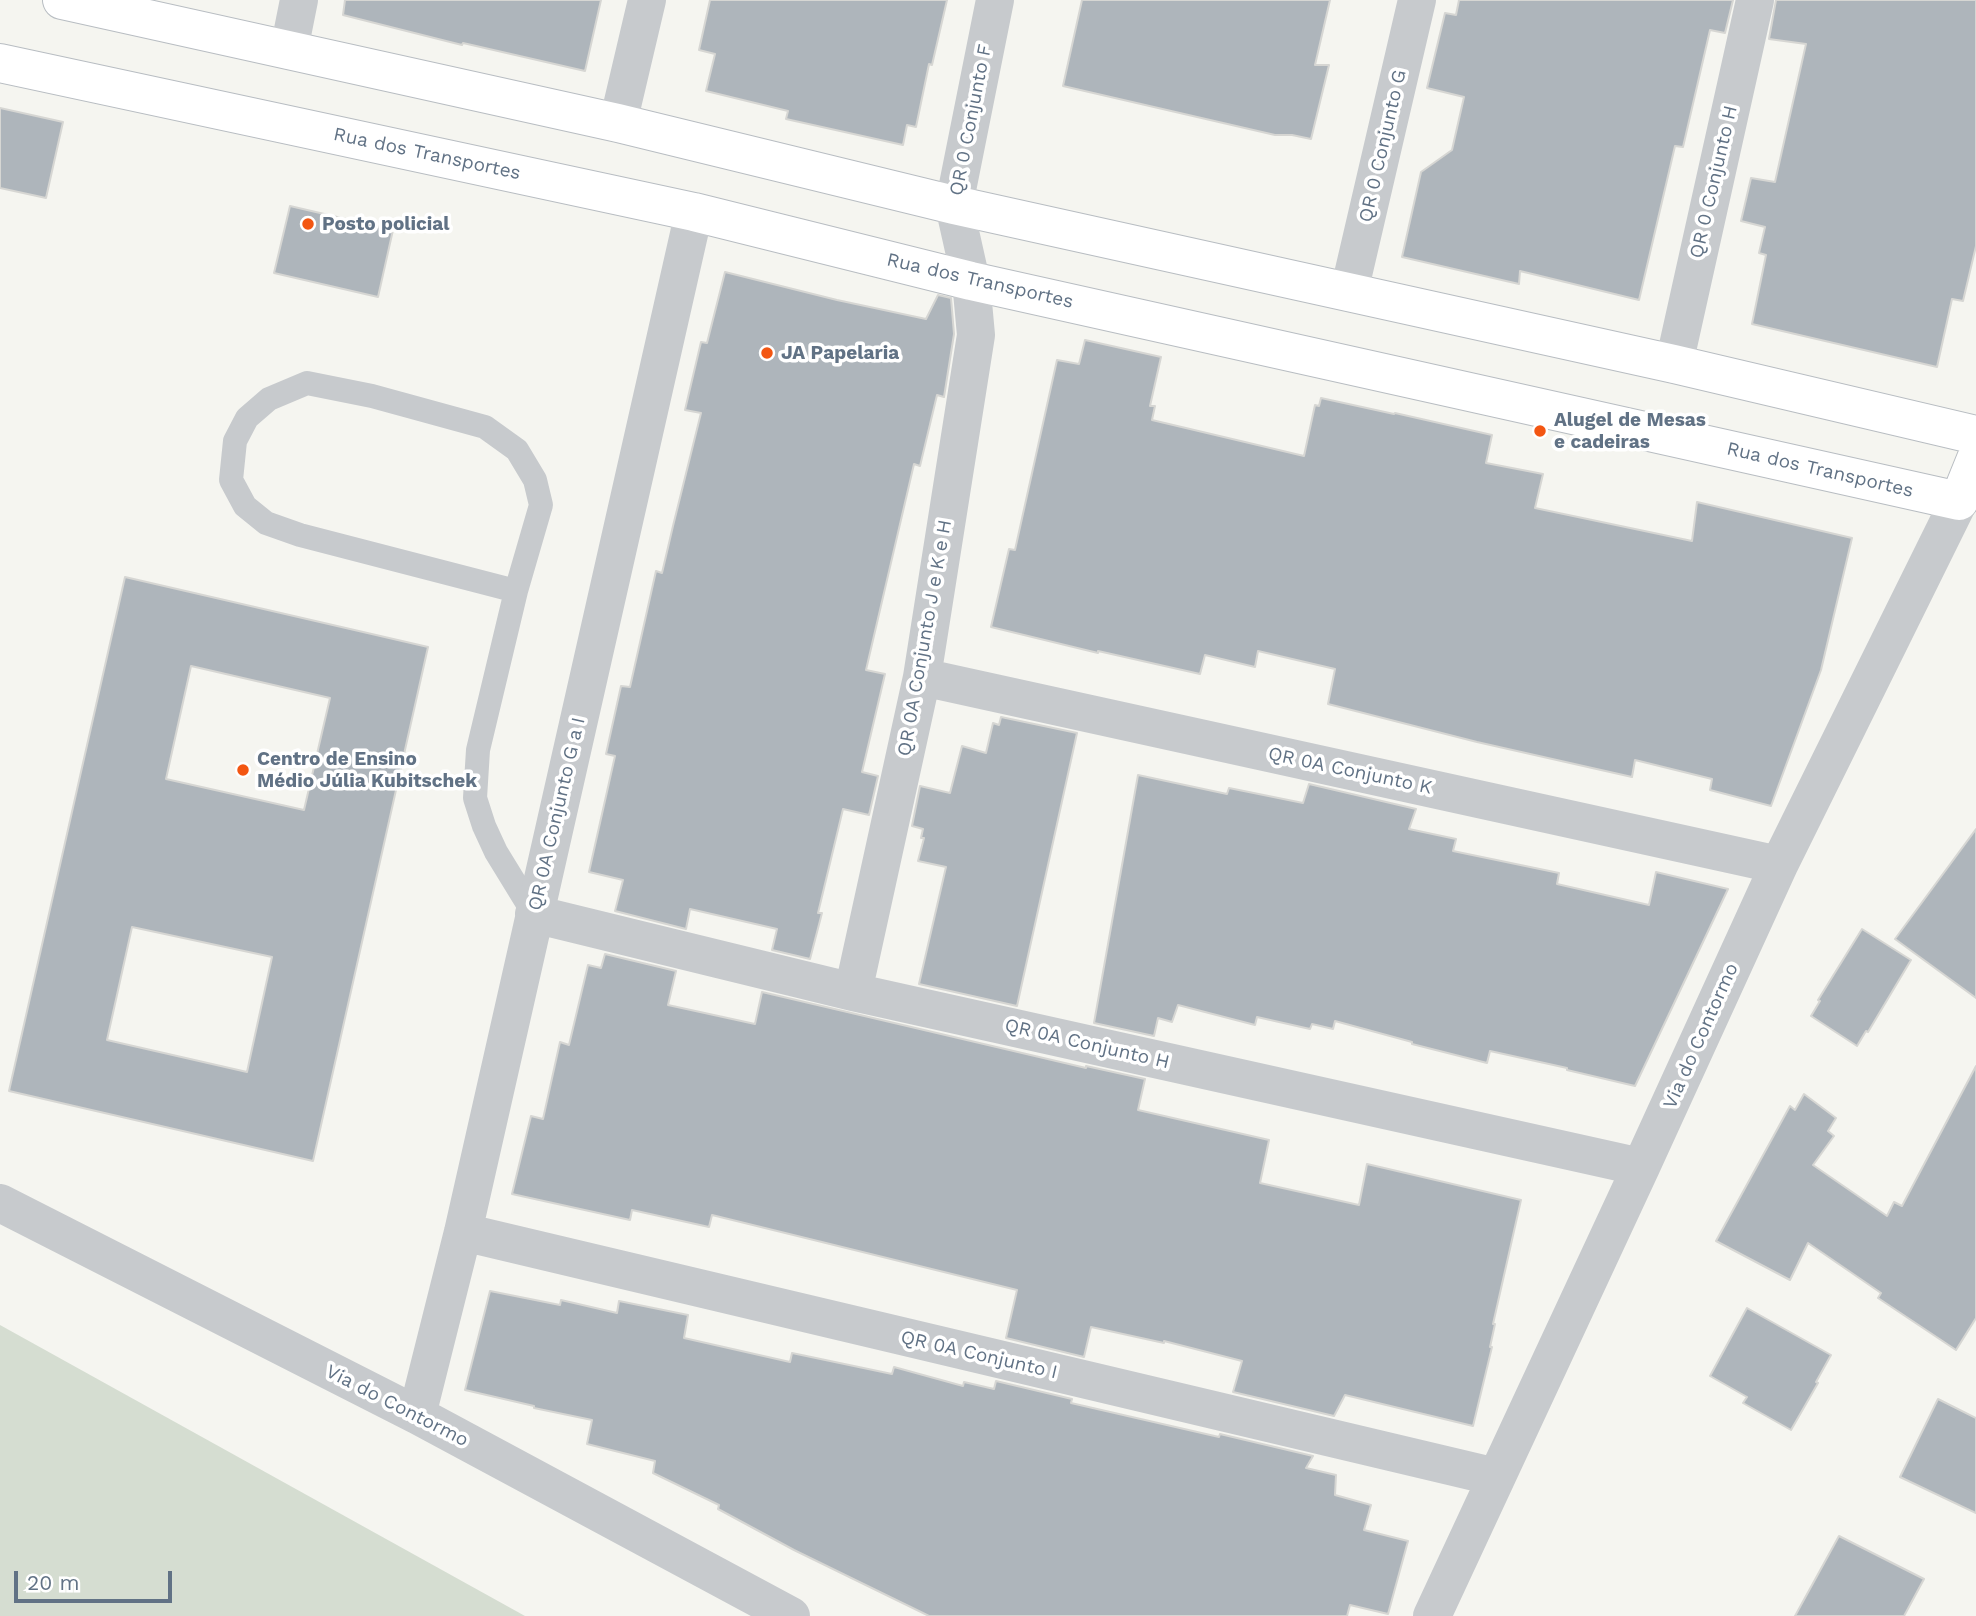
<!DOCTYPE html>
<meta charset="utf-8">
<style>
body{margin:0}
#map{position:relative;width:1976px;height:1616px;overflow:hidden;background:#f5f5f0;font-family:"Work Sans",sans-serif}
canvas{display:block}
.scale{position:absolute;left:14px;top:1571px;width:158px;height:32px;box-sizing:border-box;border:4px solid #617285;border-top:0;padding-left:9px;font-size:21px;line-height:24px;white-space:nowrap;color:#617285;-webkit-text-stroke:5px #fff;paint-order:stroke}
</style>
<div id="map">
<canvas width="1976" height="1616"></canvas>
<div class="scale">20 m</div>
</div>
<script>
const c = document.querySelector('canvas').getContext('2d');
c.lineJoin = 'round';
function fill(path, color) { c.fillStyle = color; c.fill(path, 'evenodd'); }
function stroke(path, color, width, dash) { c.strokeStyle = color; c.lineWidth = width; c.lineCap = dash ? 'butt' : 'round'; c.setLineDash(dash || []); c.stroke(path); }
function drawText(font, color, halo, rows, align = 'center') {
  c.font = font + ' "Work Sans",sans-serif'; c.lineWidth = 7; c.setLineDash([]); c.textBaseline = 'middle'; c.strokeStyle = halo; c.fillStyle = color; for (const [text, x, y, turn = 0] of rows) {
    c.save(); c.translate(x, y); c.rotate((+turn || 0) * Math.PI / 180); c.textAlign = isNaN(turn) ? turn : align; if (halo) c.strokeText(text, 0, 0); c.fillText(text, 0, 0); c.restore();
  }
}
const green = new Path2D(`
 M 0,1325 L 525,1616 L 0,1616 Z`);
const building = new Path2D(`
 M 345,0 L 601,0 L 585,71 L 463,43 L 462,45 L 343,15 Z
 M 710,0 L 947,0 L 932,65 L 929,64 L 916,127 L 907,125 L 903,145 L 786,119 L 788,111 L 706,91 L 715,54 L 699,50 Z
 M 1082,0 L 1330,0 L 1315,65 L 1329,65 L 1311,139 L 1292,135 L 1275,135 L 1063,86 Z
 M 1459,0 L 1733,0 L 1725,33 L 1710,30 L 1683,147 L 1675,146 L 1639,300 L 1520,271 L 1519,284 L 1402,257 L 1421,172 L 1452,150 L 1464,97 L 1427,88 L 1445,13 L 1456,15 Z
 M 1776,0 L 1976,0 L 1976,246 L 1963,301 L 1952,299 L 1937,367 L 1752,324 L 1766,255 L 1759,253 L 1765,227 L 1741,221 L 1751,178 L 1775,182 L 1806,44 L 1769,39 Z
 M 0,108 L 63,122 L 46,198 L 0,188 Z
 M 290,206 L 393,230 L 378,297 L 274,273 Z
 M 725,272 L 837,300 L 926,319 L 938,295 L 951,298 L 954,334 L 944,397 L 937,395 L 920,466 L 914,464 L 866,670 L 885,674 L 862,772 L 878,776 L 869,815 L 843,809 L 818,913 L 822,913 L 810,959 L 772,950 L 777,929 L 690,909 L 686,929 L 615,911 L 623,880 L 589,872 L 615,756 L 606,754 L 621,686 L 630,687 L 656,571 L 662,573 L 673,526 L 701,413 L 685,410 L 701,342 L 707,343 Z
 M 1085,340 L 1161,357 L 1150,406 L 1155,406 L 1152,420 L 1304,456 L 1315,405 L 1319,406 L 1321,398 L 1394,414 L 1395,413 L 1492,435 L 1486,463 L 1543,474 L 1535,508 L 1692,541 L 1697,502 L 1852,538 L 1821,670 L 1771,806 L 1710,790 L 1712,779 L 1635,760 L 1632,777 L 1477,742 L 1328,704 L 1335,669 L 1258,651 L 1255,667 L 1205,655 L 1200,674 L 1098,651 L 1098,653 L 991,627 L 1009,549 L 1015,550 L 1057,360 L 1079,364 Z
 M 125,577 L 428,647 L 313,1161 L 9,1091 ZM 191,666 L 330,698 L 304,810 L 166,779 ZM 132,927 L 272,957 L 247,1072 L 107,1040 Z
 M 1001,717 L 1077,733 L 1017,1006 L 919,984 L 946,867 L 918,861 L 924,838 L 921,838 L 923,829 L 912,826 L 920,786 L 950,793 L 962,746 L 986,753 L 993,723 L 999,725 Z
 M 1138,775 L 1227,794 L 1229,788 L 1303,803 L 1309,784 L 1416,809 L 1409,829 L 1456,839 L 1453,851 L 1559,873 L 1557,884 L 1649,905 L 1656,872 L 1728,889 L 1635,1086 L 1567,1070 L 1567,1068 L 1490,1051 L 1487,1063 L 1412,1044 L 1412,1042 L 1335,1021 L 1333,1029 L 1312,1024 L 1310,1029 L 1257,1017 L 1255,1025 L 1178,1005 L 1172,1022 L 1158,1018 L 1154,1036 L 1094,1023 Z
 M 1976,829 L 1976,998 L 1895,939 Z
 M 1862,929 L 1911,960 L 1868,1032 L 1866,1031 L 1857,1046 L 1811,1016 L 1820,1001 L 1818,1000 Z
 M 605,954 L 676,971 L 668,1005 L 755,1024 L 762,992 L 1086,1068 L 1086,1066 L 1145,1079 L 1138,1110 L 1269,1140 L 1260,1183 L 1359,1205 L 1367,1164 L 1521,1200 L 1493,1324 L 1495,1324 L 1490,1347 L 1492,1347 L 1473,1426 L 1345,1395 L 1334,1416 L 1233,1392 L 1242,1361 L 1164,1341 L 1164,1343 L 1091,1327 L 1084,1357 L 1006,1338 L 1017,1290 L 712,1215 L 709,1227 L 632,1210 L 630,1220 L 512,1194 L 531,1116 L 543,1119 L 560,1042 L 569,1045 L 588,965 L 601,968 Z
 M 1976,1066 L 1976,1318 L 1956,1350 L 1878,1298 L 1881,1293 L 1808,1243 L 1790,1280 L 1716,1241 L 1790,1106 L 1795,1110 L 1804,1094 L 1836,1118 L 1828,1131 L 1834,1136 L 1813,1165 L 1887,1216 L 1894,1202 L 1902,1206 Z
 M 490,1291 L 560,1305 L 561,1300 L 617,1313 L 619,1301 L 688,1315 L 684,1338 L 790,1362 L 792,1353 L 892,1374 L 894,1367 L 963,1386 L 964,1382 L 994,1389 L 996,1381 L 1072,1399 L 1071,1403 L 1219,1437 L 1220,1434 L 1313,1456 L 1306,1468 L 1336,1475 L 1335,1495 L 1371,1505 L 1364,1530 L 1408,1541 L 1388,1614 L 1350,1605 L 1347,1616 L 929,1616 L 794,1550 L 718,1509 L 719,1505 L 653,1473 L 655,1461 L 587,1444 L 592,1420 L 534,1408 L 534,1406 L 465,1390 Z
 M 1747,1308 L 1831,1355 L 1816,1382 L 1818,1383 L 1791,1430 L 1743,1403 L 1747,1397 L 1710,1376 Z
 M 1938,1399 L 1976,1418 L 1976,1513 L 1900,1477 Z
 M 1839,1536 L 1924,1579 L 1904,1616 L 1795,1616 Z`);
const lane = new Path2D(`
 M 516,591 L 300,535 L 266,523 L 245,506 L 231,480 L 235,441 L 247,418 L 269,399 L 307,383 L 372,396 L 485,427 L 517,450 L 535,480 L 541,505 L 516,591 L 478,750 L 475,798 L 484,826 L 496,852 L 534,914`);
const street = new Path2D(`
 M 289,50 L 299,0
 M 618,123 L 647,0
 M 1349,292 L 1417,0
 M 1674,364 L 1755,0
 M 922,677 L 1779,865
 M 534,914 L 853,992 L 1641,1167
 M 853,992 L 922,677 L 976,335 L 971,281 L 954,205 L 995,0
 M 0,1203 L 417,1415 L 791,1616
 M 463,1232 L 1496,1477
 M 417,1415 L 463,1232 L 694,212
 M 1432,1616 L 1641,1167 L 1779,865 L 1959,501`);
const secondary = new Path2D(`
 M 62,0 L 618,123 L 954,205 L 1674,364 L 1976,435
 M 0,63 L 694,212 L 971,281 L 1959,501 L 1976,459`);
const markers = [
 [308,224,7,"#f35612"],
 [767,353,7,"#f35612"],
 [1540,431,7,"#f35612"],
 [243,770,7,"#f35612"]
];
const streetNames = [
 ["QR 0 Conjunto F",971,120,-79],
 ["QR 0 Conjunto G",1383,146,-77],
 ["Rua dos Transportes",427,154,12],
 ["QR 0 Conjunto H",1714,182,-77],
 ["Rua dos Transportes",980,281,13],
 ["Rua dos Transportes",1820,470,13],
 ["QR 0A Conjunto J e K e H",925,638,-80],
 ["QR 0A Conjunto K",1350,771,12],
 ["QR 0A Conjunto G a I",557,814,-77],
 ["Via do Contormo",1701,1036,-66],
 ["QR 0A Conjunto H",1087,1044,13],
 ["QR 0A Conjunto I",979,1355,13],
 ["Via do Contormo",397,1406,27]
];
const poiNames = [
 ["Posto policial",322,224],
 ["JA Papelaria",781,353],
 ["Alugel de Mesas",1554,420],
 ["e cadeiras",1554,442],
 ["Centro de Ensino",257,759],
 ["Médio Júlia Kubitschek",257,781]
];
fill(green, '#d5ddd1');
fill(building, '#aeb5bb');
stroke(building, '#d6d6d3', 2);
stroke(secondary, '#b8bdc2', 40);
stroke(lane, '#c7cacd', 24);
stroke(street, '#c7cacd', 38);
stroke(secondary, '#fff', 38);
for (const [x, y, r, color] of markers) { const dot = new Path2D(); dot.arc(x, y, r, 0, 2 * Math.PI); c.fillStyle = color; c.fill(dot); stroke(dot, '#fff', 2.5); }
drawText('19px', '#617285', '#fff', streetNames);
drawText('bold 19px', '#617285', '#fff', poiNames, 'left');
</script>
